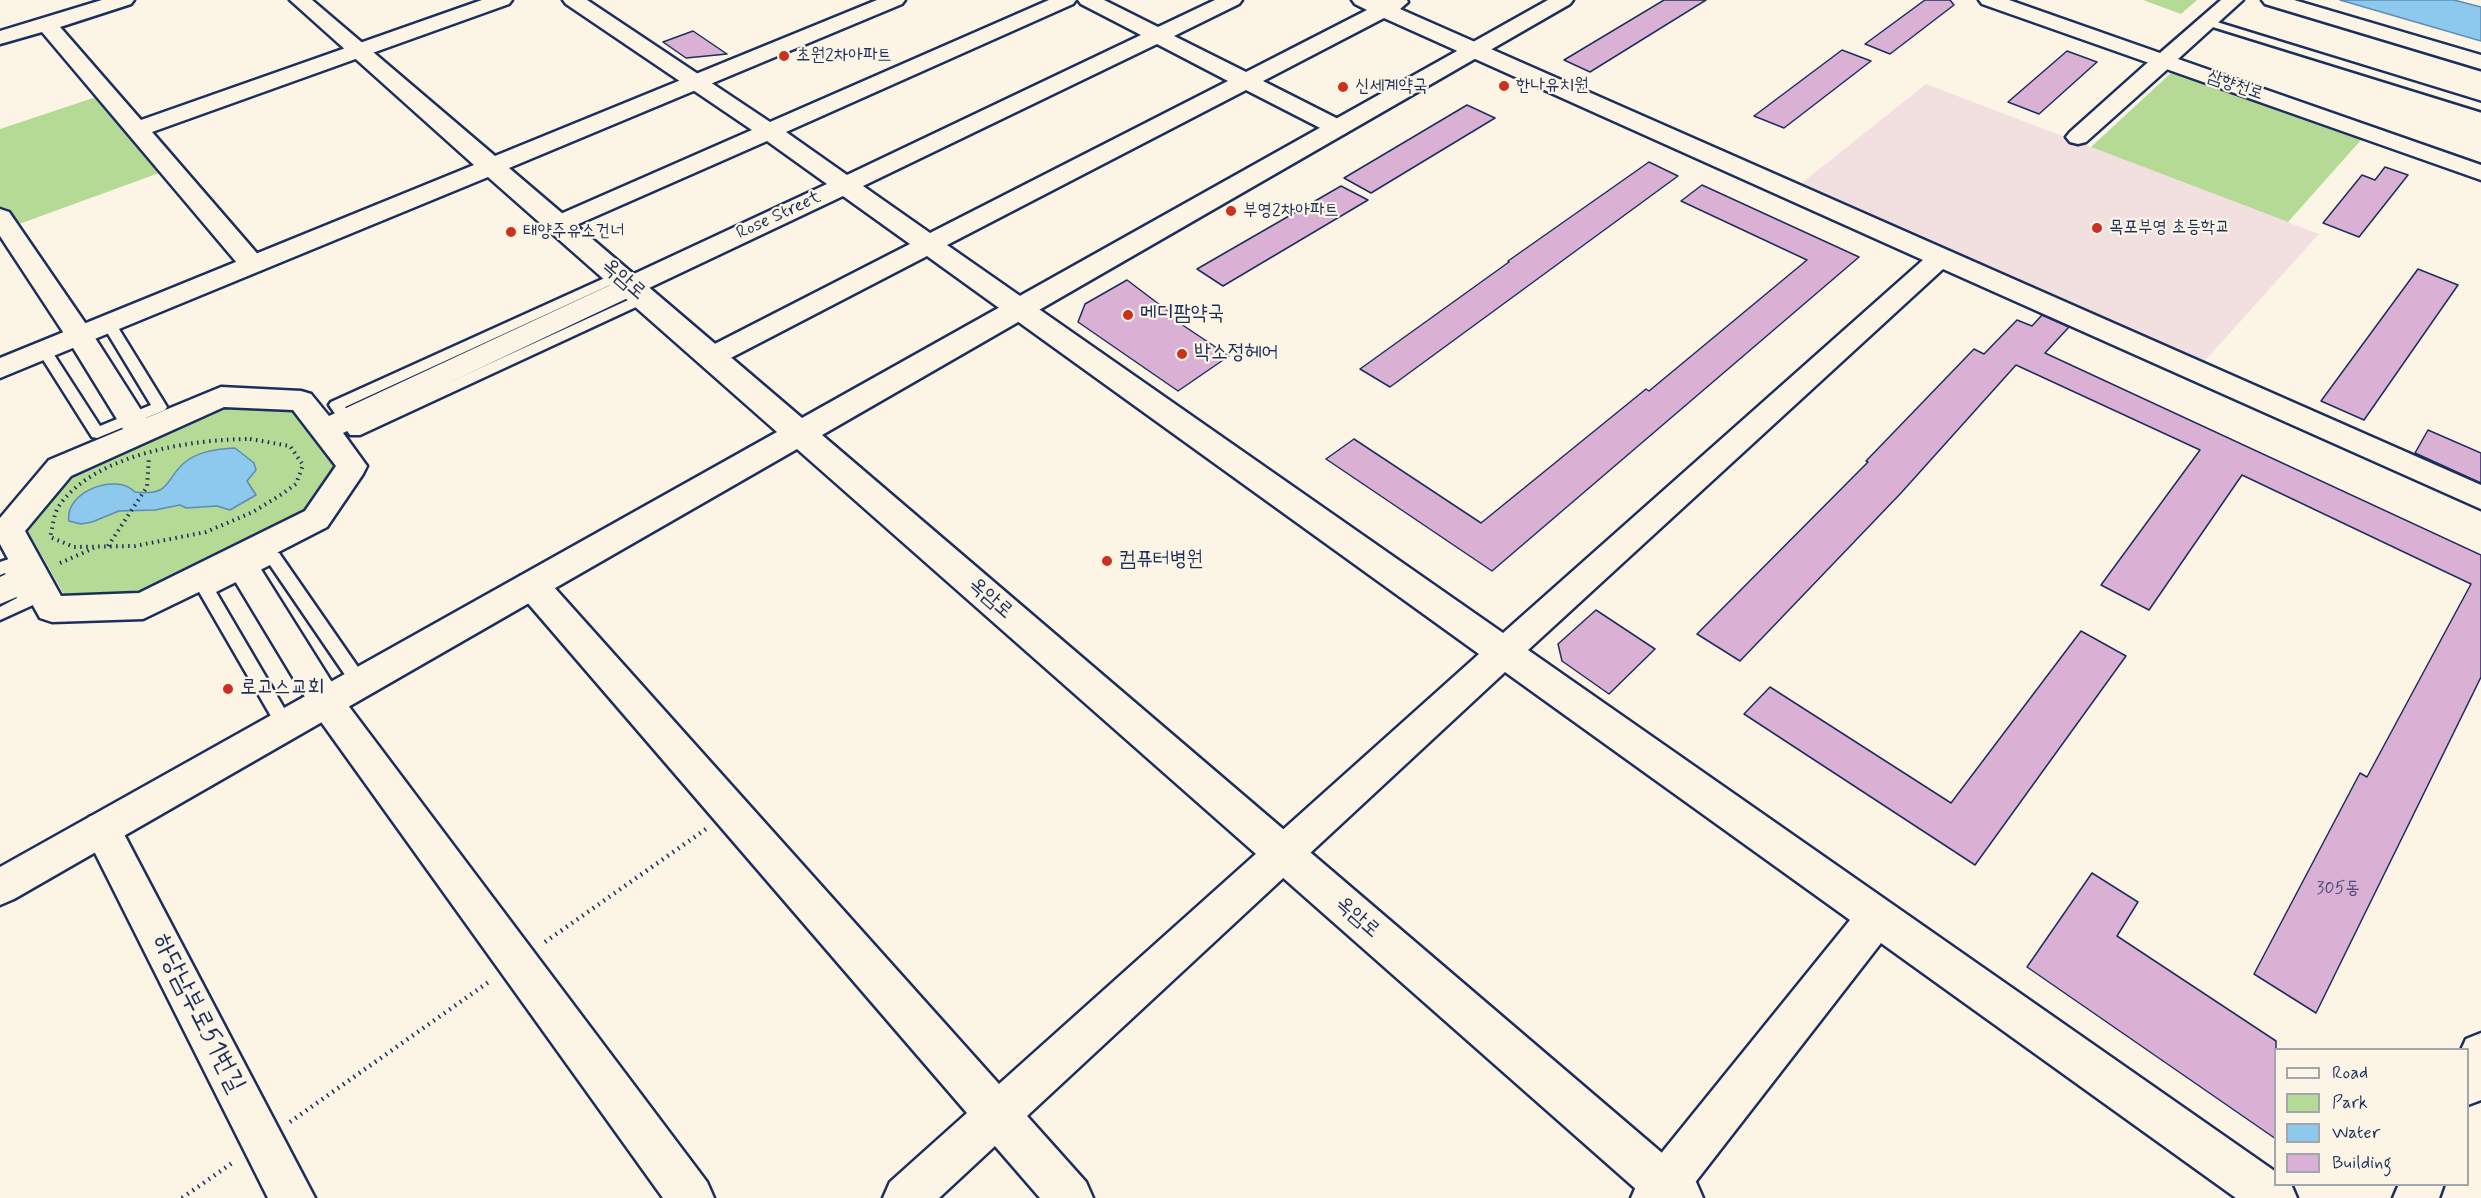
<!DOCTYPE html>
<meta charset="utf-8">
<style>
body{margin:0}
#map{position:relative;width:2481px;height:1198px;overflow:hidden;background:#fcf5e5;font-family:Mynerve,sans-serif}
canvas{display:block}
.legend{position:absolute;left:2274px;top:1048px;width:195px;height:138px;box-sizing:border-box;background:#fcf5e5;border:2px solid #a2a6af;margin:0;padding:8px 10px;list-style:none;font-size:18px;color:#1b2f5e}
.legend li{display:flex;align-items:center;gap:12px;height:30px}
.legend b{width:30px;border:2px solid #a2a6af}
</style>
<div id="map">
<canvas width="2481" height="1198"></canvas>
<ul class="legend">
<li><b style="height:8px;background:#fcf5e5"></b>Road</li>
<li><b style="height:16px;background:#b4da95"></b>Park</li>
<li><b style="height:16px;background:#8dc9ed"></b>Water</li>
<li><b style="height:16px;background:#dbb0d5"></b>Building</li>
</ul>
</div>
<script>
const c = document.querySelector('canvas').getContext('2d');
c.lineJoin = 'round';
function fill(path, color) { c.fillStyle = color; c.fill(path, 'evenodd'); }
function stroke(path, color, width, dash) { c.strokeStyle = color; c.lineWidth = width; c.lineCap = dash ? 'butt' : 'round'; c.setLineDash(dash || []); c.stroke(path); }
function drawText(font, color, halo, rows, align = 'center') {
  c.font = font + ' Mynerve,"Poor Story",sans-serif'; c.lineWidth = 4.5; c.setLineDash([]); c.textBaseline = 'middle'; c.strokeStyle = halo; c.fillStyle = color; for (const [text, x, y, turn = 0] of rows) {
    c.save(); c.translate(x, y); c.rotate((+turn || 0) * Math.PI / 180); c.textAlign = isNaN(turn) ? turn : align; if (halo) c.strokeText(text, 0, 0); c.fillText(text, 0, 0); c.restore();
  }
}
const built = new Path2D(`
 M 1926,84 L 2319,234 L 2201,365 L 1798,186 Z`);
const green = new Path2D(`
 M 2143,0 L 2197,0 L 2181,14 Z
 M 2171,73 L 2361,140 L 2288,222 L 2091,147 Z
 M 105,94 L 170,169 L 0,231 L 0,129 Z
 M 225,403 L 291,406 L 338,473 L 311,515 L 146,598 L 66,598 L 25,526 L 68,473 Z`);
const water = new Path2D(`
 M 2340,0 L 2454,0 L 2481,7 L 2481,41 Z
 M 235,448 L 254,463 L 256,470 L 247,481 L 256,495 L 230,510 L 217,506 L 186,508 L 180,505 L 155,510 L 119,511 L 92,522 L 81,524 L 69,521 C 64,492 116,472 135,492 C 171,496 164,481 184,463 C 198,451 218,449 235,448 Z`);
const building = new Path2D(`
 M 1664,0 L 1706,0 L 1590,72 L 1564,60 Z
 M 1925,0 L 1950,0 L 1954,5 L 1890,54 L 1865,44 Z
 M 693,31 L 727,54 L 686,58 L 663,42 Z
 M 1842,50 L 1871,61 L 1784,128 L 1754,116 Z
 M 2067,51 L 2097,62 L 2039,114 L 2008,102 Z
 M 1467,105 L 1495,118 L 1371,193 L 1344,178 Z
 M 1649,162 L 1678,176 L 1390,387 L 1360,369 L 1509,262 L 1508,261 Z
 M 2385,167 L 2408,175 L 2359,237 L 2323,223 L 2362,175 L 2375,180 Z
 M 1702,185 L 1859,257 L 1492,571 L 1326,459 L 1354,439 L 1481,523 L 1646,389 L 1649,391 L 1807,260 L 1681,201 Z
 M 1341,186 L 1368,200 L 1223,286 L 1197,269 Z
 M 2418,269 L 2458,285 L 2364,420 L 2321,401 Z
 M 1127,280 L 1172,314 L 1169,316 L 1229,356 L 1178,391 L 1078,322 L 1085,304 Z
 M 2042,315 L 2069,327 L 2045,353 L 2481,555 L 2481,677 L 2316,1013 L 2254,974 L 2360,773 L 2367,777 L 2471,584 L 2242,475 L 2149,610 L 2101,585 L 2200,450 L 2016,365 L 1901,493 L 1740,661 L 1697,634 L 1868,462 L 1866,461 L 1974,349 L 1984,354 L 2017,320 L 2032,326 Z
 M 2428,430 L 2481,453 L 2481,483 L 2415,453 Z
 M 1596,610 L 1655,649 L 1609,694 L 1562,661 L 1558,644 Z
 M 2081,631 L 2126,656 L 1975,865 L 1744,714 L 1770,687 L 1951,803 Z
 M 2092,873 L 2138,902 L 2117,936 L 2276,1041 L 2276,1139 L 2027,967 Z`);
const pathFar1 = new Path2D(`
 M 250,439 L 290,446 L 303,465 L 296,484 L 282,494 L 253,512 L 206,532 L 135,546 L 74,547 L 50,537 C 53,527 53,515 59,506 C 94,454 193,439 250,439 Z
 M 108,546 L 147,487 L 149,456
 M 60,563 L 94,548`);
const path = new Path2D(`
 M 545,942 L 706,829
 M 290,1122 L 490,981
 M 182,1198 L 235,1161`);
const lane = new Path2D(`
 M 2207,19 L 2481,103 L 2481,110 L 2203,24 L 2203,20 Z
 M 618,272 L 625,276 L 623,279 L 345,407 L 358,424 L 639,295 L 649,295 L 651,298 L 649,301 L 360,435 L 350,435 L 329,405 L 331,402 Z
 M 109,320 L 114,321 L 167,407 L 165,410 L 97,438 L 92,437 L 37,350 L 44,345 L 49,347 L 100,426 L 151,405 L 102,324 Z
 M 273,551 L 279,553 L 369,683 L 366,688 L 360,690 L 354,688 L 270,565 L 216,592 L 294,725 L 291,730 L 285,732 L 279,730 L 198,590 L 200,586 Z
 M 9,559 L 15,561 L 35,601 L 33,605 L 0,620 L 0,607 L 17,598 L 5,573 L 0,575 L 0,562 Z`);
const street = new Path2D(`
 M 102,0 L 134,0 L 131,4 L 60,27 L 141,120 L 482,0 L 512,0 L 509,4 L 152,132 L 261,258 L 265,264 L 261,270 L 252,272 L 243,270 L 42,32 L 0,44 L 0,31 Z
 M 563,0 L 587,0 L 770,122 L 1049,0 L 1076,0 L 1073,4 L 786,132 L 847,175 L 1141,35 L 1081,4 L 1078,0 L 1104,0 L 1158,27 L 1215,0 L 1242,0 L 1239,4 L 1174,36 L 1246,72 L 1367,10 L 1355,4 L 1352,0 L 1407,0 L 1408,2 L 1400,9 L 2481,485 L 2481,509 L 1943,269 L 1528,650 L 2276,1172 L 2276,1184 L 2291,1184 L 2297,1198 L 2236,1198 L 1881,943 L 1683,1198 L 1631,1198 L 1638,1182 L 1850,920 L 1505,672 L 1027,1116 L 1086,1182 L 1093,1198 L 1040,1198 L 995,1146 L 939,1198 L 883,1198 L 890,1182 L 967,1113 L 520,594 L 516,585 L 520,576 L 532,573 L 544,576 L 999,1084 L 1479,654 L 927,256 L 721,363 L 711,366 L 701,363 L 697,357 L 701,351 L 910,244 L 843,196 L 343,433 L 367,466 L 363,474 L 327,527 L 257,563 L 338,692 L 707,1182 L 714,1198 L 663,1198 L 314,712 L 232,576 L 143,619 L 52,622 L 40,618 L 26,593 L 0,604 L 0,577 L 14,570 L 0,544 L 0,518 L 49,460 L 123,429 L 67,338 L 0,236 L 0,209 L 9,212 L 90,330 L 146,418 L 221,387 L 301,391 L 311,394 L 329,416 L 827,184 L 767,141 L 567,229 L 558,232 L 549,229 L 545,224 L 549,219 L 752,130 L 566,4 ZM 1384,18 L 1923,260 L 1503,633 L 947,245 L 1246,90 L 1330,133 L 1338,135 L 1346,133 L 1350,128 L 1346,123 L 1263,81 ZM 1157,44 L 1228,81 L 930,233 L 863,186 ZM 224,407 L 293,410 L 336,466 L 305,511 L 139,593 L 61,596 L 25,531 L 71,476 Z
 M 2262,0 L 2294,0 L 2481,55 L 2481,69 L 2265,4 Z
 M 2163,54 L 2171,56 L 2174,61 L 2171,66 L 2086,142 L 2078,144 L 2070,142 L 2066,137 L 2070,132 L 2155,56 Z
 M 102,812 L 115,817 L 315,1198 L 268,1198 L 83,829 L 89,817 Z
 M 2481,1033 L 2481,1100 L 2468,1105 L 2468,1050 L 2461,1050 L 2466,1039 Z
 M 2399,1184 L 2444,1184 L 2439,1198 L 2393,1198 Z`);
const secondary = new Path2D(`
 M 290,0 L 312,0 L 495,156 L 877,0 L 905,0 L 902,4 L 509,168 L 802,418 L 1548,0 L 1573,0 L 1570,4 L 822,435 L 1696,1182 L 1703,1198 L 1646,1198 L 797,449 L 14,899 L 0,905 L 0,867 L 777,432 L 488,177 L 0,378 L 0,358 L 474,165 Z
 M 1979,0 L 2009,0 L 2160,53 L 2221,0 L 2243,0 L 2178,59 L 2481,165 L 2481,180 L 1982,4 Z`);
const markers = [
 [784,56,6,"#c8321e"],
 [1504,86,6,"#c8321e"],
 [1343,87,6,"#c8321e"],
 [1231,211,6,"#c8321e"],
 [2097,228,6,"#c8321e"],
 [511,232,6,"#c8321e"],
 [1128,315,6,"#c8321e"],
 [1182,354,6,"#c8321e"],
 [1107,561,6,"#c8321e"],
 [228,689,6,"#c8321e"]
];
const farPoinames = [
 ["초원2차아파트",796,56],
 ["한나유치원",1516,86],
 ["신세계약국",1355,87],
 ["부영2차아파트",1243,211],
 ["목포부영 초등학교",2109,228],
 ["태양주유소건너",523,232]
];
const farStreetnames = [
 ["삼향천로",2235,86,19],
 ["Rose Street",779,216,-25]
];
const numberNames = [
 ["305동",2338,889]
];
const streetNames = [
 ["옥암로",623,280,41],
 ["옥암로",990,599,41],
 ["옥암로",1357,918,41]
];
const poiNames = [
 ["메디팜약국",1140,315],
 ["박소정헤어",1194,354],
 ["컴퓨터병원",1119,561],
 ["로고스교회",240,689]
];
const nearStreetnames = [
 ["하당남부로51번길",197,1014,63]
];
fill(built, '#f2e0e0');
fill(green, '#b4da95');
fill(water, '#8dc9ed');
stroke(water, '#5f8bb4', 1.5);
fill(building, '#dbb0d5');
stroke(building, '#1b2f5e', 1.5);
stroke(lane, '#1b2f5e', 5);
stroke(street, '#1b2f5e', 5);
stroke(secondary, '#1b2f5e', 5);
stroke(pathFar1, '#1b2f5e', 4, [1.5, 4.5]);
stroke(path, '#1b2f5e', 4.5, [1.5, 5]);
fill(lane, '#fcf5e5');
fill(street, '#fcf5e5');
fill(secondary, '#fcf5e5');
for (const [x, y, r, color] of markers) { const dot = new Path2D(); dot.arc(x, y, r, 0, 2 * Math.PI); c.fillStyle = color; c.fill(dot); stroke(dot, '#fcf5e5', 2); }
drawText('18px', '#1b2f5e', '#fcf5e5', farPoinames, 'left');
drawText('18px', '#1b2f5e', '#fcf5e5', farStreetnames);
drawText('18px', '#4b4f7c', null, numberNames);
drawText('21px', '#1b2f5e', '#fcf5e5', streetNames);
drawText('21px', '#1b2f5e', '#fcf5e5', poiNames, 'left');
drawText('26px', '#1b2f5e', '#fcf5e5', nearStreetnames);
</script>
